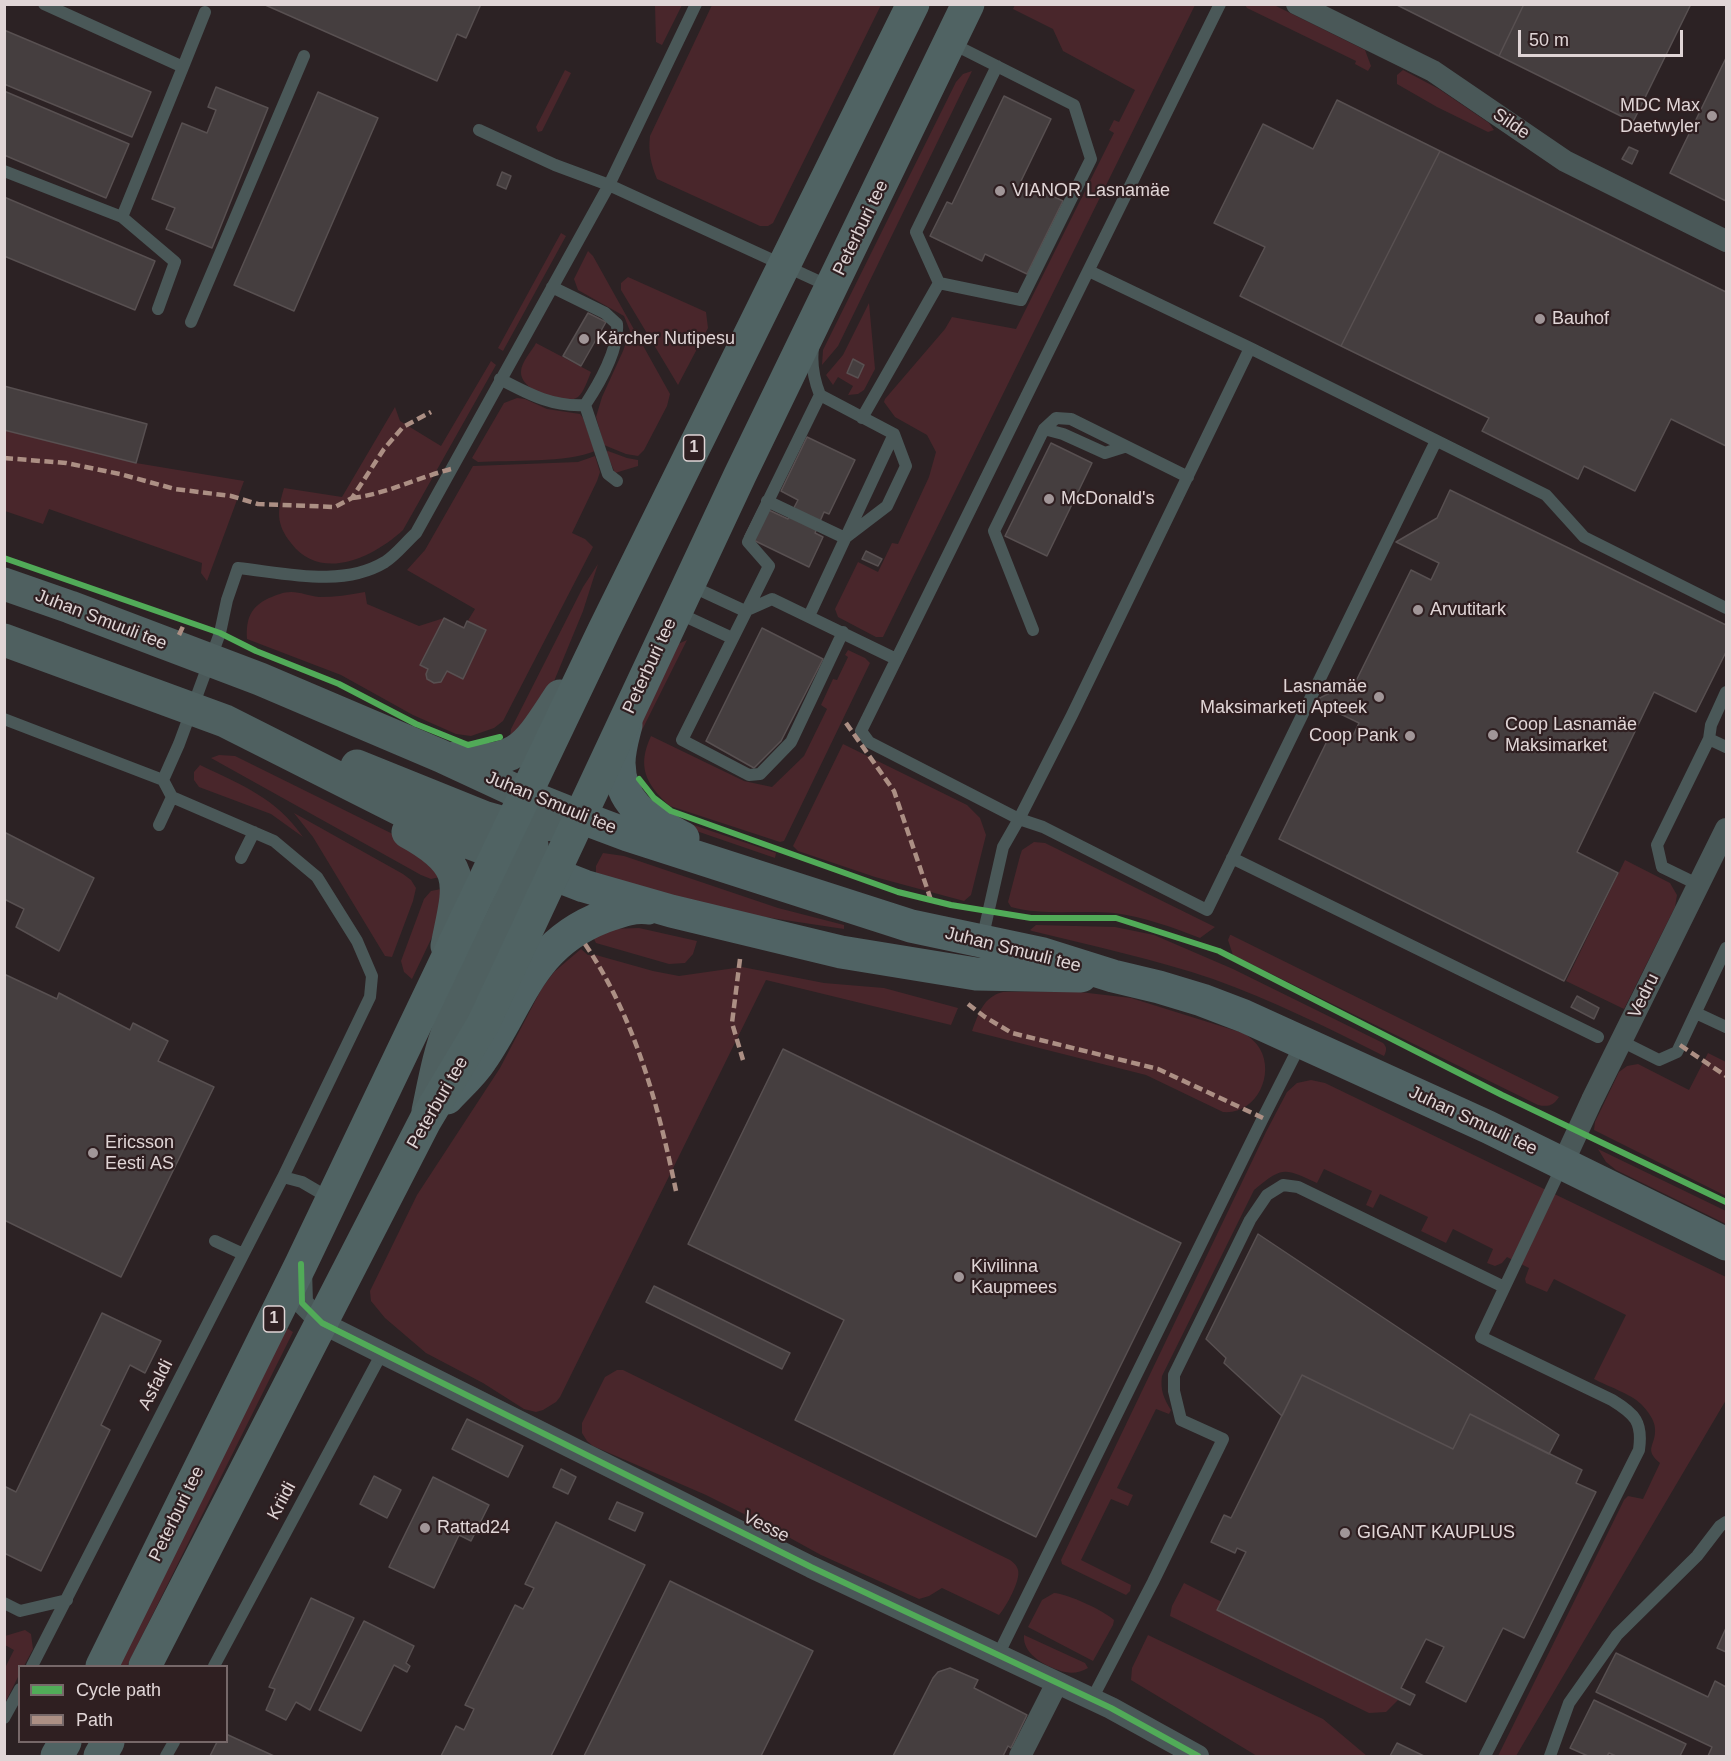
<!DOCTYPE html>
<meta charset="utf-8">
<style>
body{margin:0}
#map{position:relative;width:1731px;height:1761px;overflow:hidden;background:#2c2224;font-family:Arial,sans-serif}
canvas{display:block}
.frame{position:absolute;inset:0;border:6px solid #e0d5d6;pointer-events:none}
.legend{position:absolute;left:18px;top:1665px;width:210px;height:78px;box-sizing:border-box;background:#2f1f21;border:2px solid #766869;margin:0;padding:8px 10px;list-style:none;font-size:18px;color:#e0d5d6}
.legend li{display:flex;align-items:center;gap:12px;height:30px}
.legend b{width:30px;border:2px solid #766869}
.scale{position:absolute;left:1518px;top:30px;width:165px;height:27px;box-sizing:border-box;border:3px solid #e0d5d6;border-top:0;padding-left:8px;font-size:18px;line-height:21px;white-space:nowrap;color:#e0d5d6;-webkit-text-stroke:4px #2f1f21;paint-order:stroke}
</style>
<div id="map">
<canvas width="1731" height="1761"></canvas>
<div class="frame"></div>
<ul class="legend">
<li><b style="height:8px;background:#51ab58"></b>Cycle path</li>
<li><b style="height:8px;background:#ac8f84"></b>Path</li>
</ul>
<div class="scale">50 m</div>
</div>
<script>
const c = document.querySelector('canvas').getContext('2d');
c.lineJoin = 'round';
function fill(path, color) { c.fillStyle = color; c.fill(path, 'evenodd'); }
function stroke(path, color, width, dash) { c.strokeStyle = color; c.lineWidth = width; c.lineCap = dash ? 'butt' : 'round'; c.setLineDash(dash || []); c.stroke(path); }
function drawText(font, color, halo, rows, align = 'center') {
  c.font = font + ' Arial,sans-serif'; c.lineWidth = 4.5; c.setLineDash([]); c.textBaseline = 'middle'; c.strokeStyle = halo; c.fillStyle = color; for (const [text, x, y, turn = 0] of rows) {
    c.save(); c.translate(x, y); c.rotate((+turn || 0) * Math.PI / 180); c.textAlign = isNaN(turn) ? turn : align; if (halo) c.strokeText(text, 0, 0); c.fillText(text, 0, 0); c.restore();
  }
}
const green = new Path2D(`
 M 655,5 L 682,5 L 662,45 L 656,42 Z
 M 712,5 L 881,5 L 773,223 L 768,226 L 760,226 L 657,179 C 651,164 648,152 650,136 Z
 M 1015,5 L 1195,5 L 883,637 L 876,637 L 838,617 L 835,609 L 858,562 L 878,572 L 892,543 L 898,544 L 929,477 L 936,452 L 927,435 L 895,417 L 884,402 L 885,399 L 945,329 L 952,317 L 1016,329 L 1114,133 L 1109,130 L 1114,120 L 1119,122 L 1135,90 L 1063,51 L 1053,29 L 1013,9 Z
 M 1245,5 L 1274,5 L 1365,50 L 1371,66 L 1368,71 L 1355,64 L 1356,61 L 1247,8 Z
 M 565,70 L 571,73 L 542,131 L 538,132 L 536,127 Z
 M 1403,70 L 1439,89 L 1489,123 L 1494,130 L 1488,132 L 1437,107 L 1397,84 L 1397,75 Z
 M 972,71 L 838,346 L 822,365 L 823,350 L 956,82 L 963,74 Z
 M 561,233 L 566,236 L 503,351 L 498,348 Z
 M 588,251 L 593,256 L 670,394 L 667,406 L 644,450 L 638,456 L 626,454 L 604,445 L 596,417 L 602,397 L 623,351 L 630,331 L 624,316 L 578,290 L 574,279 Z
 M 628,277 L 706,312 L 708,328 L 678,385 L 621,290 L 621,283 Z
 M 869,303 L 875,369 L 864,390 L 858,394 L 848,395 L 853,386 L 838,377 L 833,385 L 826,375 L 843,355 Z
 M 536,343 L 591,372 C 588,379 584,392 578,397 C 565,407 520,391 521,372 C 521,362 532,351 536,343 Z
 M 491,361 L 496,365 L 403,530 C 374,557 321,583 291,543 C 276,524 277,511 284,488 L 342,497 L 395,407 L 400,421 L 441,446 Z
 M 517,398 L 525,399 L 547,409 L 580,414 L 583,418 L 595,451 C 568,463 510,460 478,462 L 472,458 L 504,403 Z
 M 4,430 L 136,463 L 244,481 L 207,581 L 201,573 L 202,563 L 49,509 L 43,524 L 5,511 Z
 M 608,451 L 627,458 L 638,460 L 638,466 L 615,473 L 606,452 Z
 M 595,456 L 600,472 L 597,481 L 572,533 L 585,539 L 593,547 L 503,721 L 494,728 L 471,736 L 456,734 L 413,715 L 341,675 L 247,639 C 246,619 250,607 269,598 C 277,595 283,592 291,592 C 301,592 309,596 319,597 C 335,597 349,595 365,592 L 367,604 L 419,626 L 444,618 L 464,627 L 475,609 L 407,570 L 425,550 L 473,466 L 578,462 Z
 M 598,564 L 583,611 L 550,691 L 510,738 L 511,729 L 583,587 Z
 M 687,640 L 638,738 L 628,748 L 678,644 Z
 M 848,650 L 865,658 L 870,663 L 784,841 L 780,842 L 670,806 C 645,784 637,766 651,736 L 744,781 L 772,787 L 804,756 L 827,709 L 821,705 L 833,679 L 837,680 L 848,657 L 845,655 Z
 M 843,744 L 967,805 L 980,818 L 986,835 L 971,895 L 964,901 L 875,877 L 798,851 L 793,846 Z
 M 219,755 L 235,756 L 419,847 L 444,876 L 431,879 L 421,875 L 211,758 Z
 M 200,765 C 242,785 276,798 303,837 L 271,814 L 199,787 L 194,780 L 194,772 Z
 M 294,813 L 403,874 L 411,880 L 416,888 L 413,901 L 392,957 L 385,956 L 313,837 Z
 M 670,817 L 776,853 L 775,858 L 676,824 Z
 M 1034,842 L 1045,843 L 1215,927 L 1200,938 C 1172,927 1144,917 1114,913 C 1080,910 1044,916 1011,907 L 1008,902 L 1020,856 L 1022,850 Z
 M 603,853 L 624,856 L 778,908 L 844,925 L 844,929 L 738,913 L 596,875 L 596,866 Z
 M 1625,860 L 1670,883 L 1677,895 L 1675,907 L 1624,1009 L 1566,981 Z
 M 446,888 L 444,912 L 412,979 L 404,972 L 401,961 L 424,899 L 431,891 Z
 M 1036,925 L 1115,927 L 1154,935 L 1233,969 L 1383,1043 C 1387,1047 1387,1050 1384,1056 C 1328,1028 1272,1000 1213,979 C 1154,959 1093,946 1032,931 L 1030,930 Z
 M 639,928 L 697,941 L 693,954 L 685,963 L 669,964 L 596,943 L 591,933 L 610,929 Z
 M 1230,935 L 1231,935 L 1559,1097 C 1553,1106 1548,1107 1538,1105 L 1233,955 L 1228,940 Z
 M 581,949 L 588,955 L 596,955 L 653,971 L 679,976 L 742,967 L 824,983 L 884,988 L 958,1008 L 951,1025 L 766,980 L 560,1397 L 556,1402 L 543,1410 L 536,1412 L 524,1409 L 483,1383 L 426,1353 L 385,1318 L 371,1301 L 370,1291 L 417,1195 L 500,1068 L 542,988 L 554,972 Z
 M 1071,991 L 1131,998 L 1243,1033 C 1250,1037 1256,1042 1260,1049 C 1275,1075 1256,1115 1223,1112 L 1146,1075 L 972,1031 C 979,1013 983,997 1003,992 Z
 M 1708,1053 L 1726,1062 L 1726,1196 L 1594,1130 L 1595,1122 L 1619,1072 L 1627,1066 L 1638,1064 L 1689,1090 Z
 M 1311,1080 L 1325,1083 L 1726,1277 L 1726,1400 L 1516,1756 L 1498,1756 L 1624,1500 L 1628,1496 L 1643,1499 L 1660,1463 C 1643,1449 1656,1446 1655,1429 C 1655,1420 1647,1410 1641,1404 C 1631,1394 1607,1386 1594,1379 L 1626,1315 L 1554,1279 L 1547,1292 L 1526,1283 L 1525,1279 L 1529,1268 L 1507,1257 L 1502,1263 L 1495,1266 L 1487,1263 L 1493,1249 L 1453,1229 L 1446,1243 L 1421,1231 L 1428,1217 L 1380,1194 L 1373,1208 L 1366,1205 L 1372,1191 L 1324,1169 L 1317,1183 C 1284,1168 1283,1166 1254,1190 L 1162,1376 C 1160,1390 1164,1399 1171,1410 L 1169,1414 L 1156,1409 L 1117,1488 L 1133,1495 L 1128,1506 L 1111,1499 L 1081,1560 L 1131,1585 L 1130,1591 L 1126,1595 L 1062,1564 L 1061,1560 L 1266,1132 L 1287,1092 L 1297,1083 Z
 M 1598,1149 L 1726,1211 L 1726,1224 L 1616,1170 L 1606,1162 Z
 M 285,1327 L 293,1332 L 127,1666 L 117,1666 Z
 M 617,1370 L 623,1370 L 1008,1559 C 1012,1561 1017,1565 1018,1570 C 1021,1580 1006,1607 999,1615 L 942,1588 L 929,1596 L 919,1599 L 821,1555 L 772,1528 L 706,1495 L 593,1446 L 587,1441 L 582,1433 L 582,1423 L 605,1377 Z
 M 1184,1583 L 1222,1602 L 1218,1610 L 1398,1700 L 1386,1712 L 1369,1713 L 1170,1616 L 1172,1606 Z
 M 1054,1593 C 1068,1594 1103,1610 1114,1620 L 1113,1625 L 1093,1661 L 1028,1627 L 1042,1600 Z
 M 25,1630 L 31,1634 L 33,1649 L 24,1666 L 20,1666 L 19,1675 L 5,1703 L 5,1668 L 14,1650 L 5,1645 L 5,1636 Z
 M 1024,1635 L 1085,1663 L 1088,1668 C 1081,1672 1073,1674 1065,1672 C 1048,1668 1022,1655 1024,1635 Z
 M 1148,1635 L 1323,1719 L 1367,1756 L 1257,1756 L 1131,1680 L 1132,1668 Z`);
const building = new Path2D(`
 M 263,4 L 481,4 L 466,38 L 457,34 L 437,81 Z
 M 1395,4 L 1524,4 L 1499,56 Z
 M 1524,4 L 1691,4 L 1633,122 L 1499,56 Z
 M 4,30 L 151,92 L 132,137 L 4,84 Z
 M 1726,58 L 1726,201 L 1670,173 Z
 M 216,87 L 268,108 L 212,248 L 166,229 L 175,208 L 152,199 L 182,123 L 207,133 L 216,110 L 208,107 Z
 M 4,91 L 129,144 L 106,198 L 4,155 Z
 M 318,92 L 378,118 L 294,311 L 234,285 Z
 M 1004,96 L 1051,119 L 1021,181 L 1063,201 L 1027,274 L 985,254 L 982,261 L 930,236 L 947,202 L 952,204 Z
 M 1337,100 L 1440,151 L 1341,346 L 1240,296 L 1265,247 L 1214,223 L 1263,124 L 1313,149 Z
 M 1629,147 L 1638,151 L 1632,164 L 1622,159 Z
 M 1440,151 L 1726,292 L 1726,446 L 1671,419 L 1635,491 L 1584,466 L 1578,479 L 1482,431 L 1489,418 L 1341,346 Z
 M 502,172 L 511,176 L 506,189 L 497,185 Z
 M 4,197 L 155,261 L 135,310 L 4,256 Z
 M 588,313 L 606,322 L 581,366 L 563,356 Z
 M 853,359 L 864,365 L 858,378 L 847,373 Z
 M 4,386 L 147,424 L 136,463 L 4,430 Z
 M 807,437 L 855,460 L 829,514 L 824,512 L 815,533 L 823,537 L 809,567 L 745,536 L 760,506 L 788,519 L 798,500 L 781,491 Z
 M 1051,443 L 1092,463 L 1047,556 L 1005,536 Z
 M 1450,490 L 1726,625 L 1726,652 L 1696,712 L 1654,692 L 1577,852 L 1618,873 L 1564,981 L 1279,839 L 1332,731 L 1351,740 L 1359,723 L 1314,701 L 1357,679 L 1411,570 L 1431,580 L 1439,563 L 1396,542 L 1437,518 Z
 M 866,551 L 882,559 L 878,566 L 862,559 Z
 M 444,618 L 464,628 L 467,621 L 486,630 L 463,679 L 447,671 L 441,682 L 434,683 L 427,679 L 426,674 L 428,669 L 420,665 Z
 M 762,628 L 823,659 L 781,741 L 754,768 L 706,741 Z
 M 4,832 L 94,878 L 59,951 L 16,927 L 24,909 L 4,899 Z
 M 4,974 L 57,999 L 59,993 L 130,1030 L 133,1023 L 168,1041 L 158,1061 L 214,1087 L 121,1277 L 4,1220 Z
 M 1577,996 L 1599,1008 L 1594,1019 L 1571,1007 Z
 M 783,1049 L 1181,1243 L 1036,1537 L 795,1420 L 844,1320 L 688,1244 Z
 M 1258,1234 L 1559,1435 L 1549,1454 L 1470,1414 L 1453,1449 L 1302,1375 L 1282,1416 L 1224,1363 L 1226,1358 L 1206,1339 Z
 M 654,1286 L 790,1353 L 782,1369 L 646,1302 Z
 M 102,1313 L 161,1341 L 145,1373 L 130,1365 L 101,1425 L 110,1430 L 41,1571 L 4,1553 L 4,1486 L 16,1492 Z
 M 1302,1375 L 1453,1449 L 1470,1414 L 1582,1470 L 1576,1483 L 1596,1492 L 1524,1638 L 1503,1628 L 1466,1702 L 1426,1682 L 1444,1647 L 1426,1639 L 1401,1688 L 1415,1695 L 1410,1705 L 1217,1610 L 1246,1552 L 1237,1548 L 1235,1553 L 1211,1542 L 1224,1515 L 1231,1518 Z
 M 467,1419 L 523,1446 L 508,1477 L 452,1449 Z
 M 561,1469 L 576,1477 L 568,1494 L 553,1487 Z
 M 374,1476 L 401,1490 L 387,1518 L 360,1504 Z
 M 433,1477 L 489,1505 L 471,1541 L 459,1535 L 434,1588 L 389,1567 Z
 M 617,1502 L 643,1513 L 635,1531 L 609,1519 Z
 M 556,1522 L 645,1565 L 551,1756 L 441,1756 L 456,1726 L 464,1730 L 474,1709 L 465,1705 L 515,1605 L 523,1609 L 534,1588 L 525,1584 Z
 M 670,1581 L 813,1651 L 761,1756 L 584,1756 Z
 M 311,1598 L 354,1618 L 310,1710 L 296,1702 L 286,1720 L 266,1710 L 275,1689 L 269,1687 Z
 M 364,1621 L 414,1646 L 406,1663 L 410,1666 L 407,1672 L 394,1665 L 361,1731 L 319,1710 Z
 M 1726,1628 L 1726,1652 L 1717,1648 Z
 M 1616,1653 L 1708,1697 L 1715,1681 L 1726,1687 L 1726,1756 L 1708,1756 L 1712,1747 L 1596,1692 Z
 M 950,1668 L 978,1680 L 974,1688 L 1027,1715 L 1011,1748 L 1008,1746 L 1003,1756 L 893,1756 L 933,1678 L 938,1672 Z
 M 1594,1700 L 1686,1744 L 1680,1756 L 1616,1756 L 1609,1753 L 1607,1756 L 1588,1756 L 1570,1748 Z
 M 226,1734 L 274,1756 L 210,1756 L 217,1742 L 226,1742 Z
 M 1397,1743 L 1424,1756 L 1390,1756 Z`);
const service = new Path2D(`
 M 44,4 L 183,67 L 122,217
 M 183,67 L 205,12
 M 479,130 L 555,165 L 609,185 L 831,287
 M 4,171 L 122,217 L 175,262 L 158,309
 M 1089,271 L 1250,348 L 1546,495 L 1584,537 L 1726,608
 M 939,283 L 1021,300 L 1091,159 L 1074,105 L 951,43
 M 552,287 L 605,313 L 617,324 C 619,349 599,384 585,405
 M 191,322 L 304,56
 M 1250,348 L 1072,715 L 1019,819 L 1043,827 L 1207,910 L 1436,441
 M 500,379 C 529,394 552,407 585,405
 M 820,395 L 748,542 L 769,566 L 682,740 L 749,775 L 760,774 L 791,742 L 843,632
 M 585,405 L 608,474 L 617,481
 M 862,418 L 939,283 L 916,232 L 997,66
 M 1044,429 L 1063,434 L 1105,453 L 1124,447
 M 767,501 L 845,538 L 887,506 L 906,466 L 894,434
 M 689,585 L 745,611
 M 745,611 L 772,599 L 896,659
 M 676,612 L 732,638
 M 809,616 L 894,434 L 820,395 C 814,380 811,364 813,348
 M 1033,630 L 994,531 L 1044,429 L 1056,418 L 1071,419 L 1188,477
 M 4,719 L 163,780
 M 1709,739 L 1711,725 L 1726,692
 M 159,825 L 172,797
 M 241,858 L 254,832
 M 1232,858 L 1598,1037
 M 1699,885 L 1662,867 L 1657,845 L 1709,739 L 1726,747
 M 982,940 L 1003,847 L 1019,819 L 869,742 L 861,731 L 1220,4
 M 1696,1013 L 1726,1027
 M 1621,1041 L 1659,1060 L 1677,1052 L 1726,948
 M 283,1177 L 370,997 L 372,976 L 357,941 L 317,877 L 274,841 L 172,797 L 163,780 L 179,744 L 220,633 L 227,600 L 238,568 C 285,573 342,588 385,562 C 396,555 406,542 416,533 L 609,185 L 696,4
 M 215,1241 L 243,1254
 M 4,1603 L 20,1611 L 67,1600
 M 998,1655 L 1263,1118 L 1301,1043
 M 32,1666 L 283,1177 L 302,1182 L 331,1199
 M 214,1666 L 382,1353
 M 1092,1699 L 1153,1582 L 1223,1439 L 1181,1420 L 1174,1391 L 1174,1375 L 1250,1220 L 1267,1195 L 1283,1185 L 1298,1187 L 1504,1287
 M 4,1718 L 20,1689
 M 166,1756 L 174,1742
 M 1485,1756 L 1639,1450 C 1643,1422 1635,1414 1612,1400 L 1481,1337 L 1563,1164
 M 1550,1756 L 1569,1703 L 1617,1635 L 1697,1556 L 1720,1526 L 1726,1522`);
const minor = new Path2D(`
 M 1297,4 L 1433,71 L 1565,161 L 1726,241
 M 1563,1163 L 1592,1100 L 1726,829
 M 301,1269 L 302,1303 L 322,1323 L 811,1567 L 1111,1708 L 1198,1756
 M 1020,1756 L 1057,1683`);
const secondary = new Path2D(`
 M 626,725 C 623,737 619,750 619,763 C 620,807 649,819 683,838
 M 580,817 L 628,835 L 911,926 L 1043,954 L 1113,976 L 1159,987 L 1202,1000 L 1244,1016 L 1488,1127 L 1726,1244
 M 553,874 L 584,886 L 671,911 L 841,952 L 976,974 L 1081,976
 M 447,1098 C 458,1086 472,1074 481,1060 C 521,1002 530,945 603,917 C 618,912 632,906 648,908`);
const primary = new Path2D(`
 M 4,584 L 70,607 L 260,679 L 441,756 L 525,795 L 580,817
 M 4,640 L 225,721 L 457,838 L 553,874
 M 455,758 C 519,767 528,744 560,696
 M 357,766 L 486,818 L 511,825 L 526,826 L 557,824 L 580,817
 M 408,832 C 470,866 459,885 447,946
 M 428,1111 C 434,1083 439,1053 450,1026 C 476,965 512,909 532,845`);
const trunk = new Path2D(`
 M 102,1666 L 301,1264 L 604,630 L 913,4
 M 145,1666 L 425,1121 L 483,1024 L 740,475 L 968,4
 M 57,1756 L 65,1742
 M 100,1756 L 108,1742`);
const quiet = new Path2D(`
 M 4,458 L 66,463 L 120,474 L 175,489 L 231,496 L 258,504 L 335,507 L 352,498 L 384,449 L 403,427 L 431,412
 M 352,498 C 386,494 417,478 451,469
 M 179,635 L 185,622
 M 846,723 L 894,791 L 931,900
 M 585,944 C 635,1018 658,1104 676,1191
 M 740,959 L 732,1023 L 743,1060
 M 968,1004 L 985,1017 L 1012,1033 L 1158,1069 L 1263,1118
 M 1680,1045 L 1726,1076`);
const cycleway = new Path2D(`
 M 4,558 L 220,633 L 256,651 L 339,684 L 416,724 L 468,745 L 500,737
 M 639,779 L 654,798 L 671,811 L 898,892 L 951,905 L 1031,918 L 1116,918 L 1219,951 L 1502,1095 L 1726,1202
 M 301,1264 L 302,1303 L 322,1323 L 811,1567 L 1111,1708 L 1198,1756`);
const markers = [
 [1712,116,6,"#a19698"],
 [1000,191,6,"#a19698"],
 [1540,319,6,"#a19698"],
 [584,339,6,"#a19698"],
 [1049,499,6,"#a19698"],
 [1418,610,6,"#a19698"],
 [1379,697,6,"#a19698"],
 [1493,735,6,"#a19698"],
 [1410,736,6,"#a19698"],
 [93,1153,6,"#a19698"],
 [959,1277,6,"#a19698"],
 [425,1528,6,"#a19698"],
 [1345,1533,6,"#a19698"]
];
const shields = [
 [694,448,21],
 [274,1319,21]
];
const shieldNames = [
 ["1",694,448],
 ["1",274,1319]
];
const poiNames = [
 ["MDC Max",1700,106,"right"],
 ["Daetwyler",1700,127,"right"],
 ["VIANOR Lasnamäe",1012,191],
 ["Bauhof",1552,319],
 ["Kärcher Nutipesu",596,339],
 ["McDonald's",1061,499],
 ["Arvutitark",1430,610],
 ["Lasnamäe",1367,687,"right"],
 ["Maksimarketi Apteek",1367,708,"right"],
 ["Coop Lasnamäe",1505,725],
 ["Maksimarket",1505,746],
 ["Coop Pank",1398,736,"right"],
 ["Ericsson",105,1143],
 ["Eesti AS",105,1164],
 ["Kivilinna",971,1267],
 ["Kaupmees",971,1288],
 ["Rattad24",437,1528],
 ["GIGANT KAUPLUS",1357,1533]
];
const streetNames = [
 ["Silde",1511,124,34],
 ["Peterburi tee",861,228,-64],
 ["Juhan Smuuli tee",101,620,21],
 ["Peterburi tee",650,666,-65],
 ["Juhan Smuuli tee",551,803,22],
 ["Juhan Smuuli tee",1013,950,14],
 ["Vedru",1644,996,-64],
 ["Peterburi tee",438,1103,-60],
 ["Juhan Smuuli tee",1473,1121,25],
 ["Asfaldi",156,1385,-63],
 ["Kriidi",282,1501,-62],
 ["Peterburi tee",177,1514,-64],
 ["Vesse",766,1527,26]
];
fill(green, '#49262b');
fill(building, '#453e3f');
stroke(building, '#585051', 1.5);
stroke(service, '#4a5858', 12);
stroke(minor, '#4a5858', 22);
stroke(secondary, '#506364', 33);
stroke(primary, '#4f6060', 33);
stroke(trunk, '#506363', 33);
stroke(quiet, '#ac8f84', 4.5, [9, 4.5]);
stroke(cycleway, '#51ab58', 6);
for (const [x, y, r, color] of markers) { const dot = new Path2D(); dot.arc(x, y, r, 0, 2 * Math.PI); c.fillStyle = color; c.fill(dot); stroke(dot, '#2f1f21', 2); }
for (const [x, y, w] of shields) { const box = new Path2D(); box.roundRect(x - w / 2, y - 13, w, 26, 4.5); c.fillStyle = '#2f1f21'; c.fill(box); stroke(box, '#e0d5d6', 1.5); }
drawText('bold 16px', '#e0d5d6', null, shieldNames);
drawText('18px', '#e0d5d6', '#2f1f21', poiNames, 'left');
drawText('18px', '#e0d5d6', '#2f1f21', streetNames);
</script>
